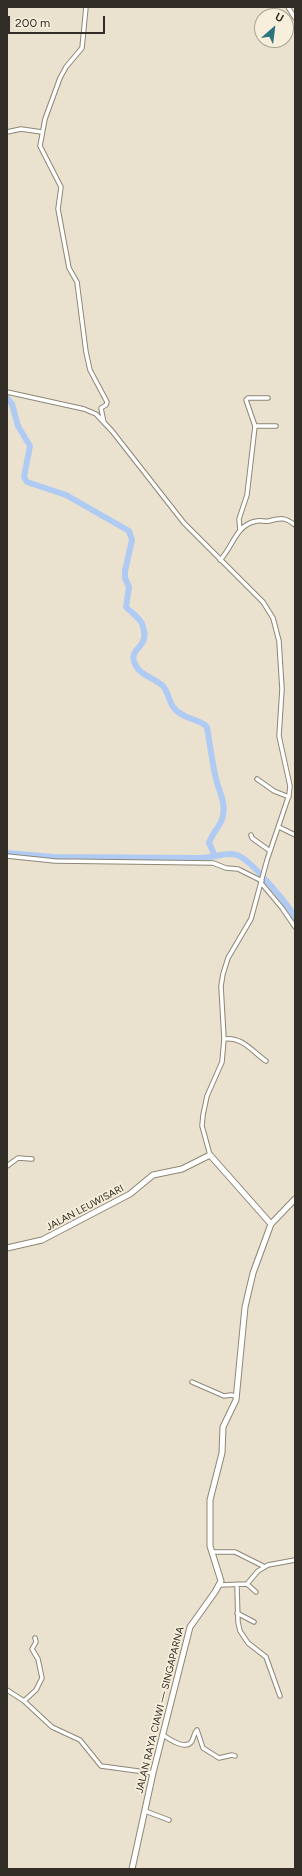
<!DOCTYPE html>
<meta charset="utf-8">
<style>
body{margin:0}
#map{position:relative;width:302px;height:1876px;overflow:hidden;background:#eae1ce;font-family:Figtree,sans-serif}
canvas{display:block}
.frame{position:absolute;inset:0;border:8px solid #322e27;pointer-events:none}
.north{position:absolute;left:254px;top:8px;width:40px;height:40px;box-sizing:border-box;background:#f7efdb;border:1px solid #a8a293;border-radius:50%;rotate:28deg;font-size:11px;font-weight:700;line-height:16px;text-align:center;color:#322e27}
.north::after{content:'';display:block;margin:auto;width:14px;height:18px;background:#2b737e;clip-path:polygon(50% 0,100% 100%,50% 72%,0 100%)}
.scale{position:absolute;left:8px;top:16px;width:97px;height:18px;box-sizing:border-box;border:2px solid #322e27;border-top:0;padding-left:5px;font-size:12px;line-height:14px;white-space:nowrap;color:#322e27;-webkit-text-stroke:3px #f7efdb;paint-order:stroke}
</style>
<div id="map">
<canvas width="302" height="1876"></canvas>
<div class="frame"></div>
<div class="north">U</div>
<div class="scale">200 m</div>
</div>
<script>
const c = document.querySelector('canvas').getContext('2d');
c.lineJoin = 'round';
function stroke(path, color, width, dash) { c.strokeStyle = color; c.lineWidth = width; c.lineCap = dash ? 'butt' : 'round'; c.setLineDash(dash || []); c.stroke(path); }
function drawText(font, color, halo, rows, align = 'center') {
  c.font = font + ' Figtree,sans-serif'; c.lineWidth = 3.5; c.setLineDash([]); c.textBaseline = 'middle'; c.strokeStyle = halo; c.fillStyle = color; for (const [text, x, y, turn = 0] of rows) {
    c.save(); c.translate(x, y); c.rotate((+turn || 0) * Math.PI / 180); c.textAlign = isNaN(turn) ? turn : align; if (halo) c.strokeText(text, 0, 0); c.fillText(text, 0, 0); c.restore();
  }
}
const river = new Path2D(`
 M 7,398 L 12,404 L 18,426 L 30,446 L 24,477 L 27,482 L 66,495 L 129,531 L 132,540 L 125,571 L 125,578 L 129,587 L 126,607 C 131,612 137,616 141,622 C 143,624 143,628 144,631 C 148,649 126,648 136,666 C 140,675 156,679 163,686 C 171,695 167,707 183,715 C 191,720 200,720 207,727 C 210,744 212,762 216,779 C 219,791 226,803 223,816 C 221,826 212,833 209,843 L 215,856
 M 7,853 L 53,857 L 194,858 C 199,858 205,858 210,857 C 219,856 227,852 237,855 C 250,859 289,905 295,918`);
const street = new Path2D(`
 M 86,7 L 82,48 L 66,67 L 60,78 L 45,119 L 40,146 L 61,187 L 58,209 L 69,268 L 77,282 L 86,352 L 90,370 L 107,402 L 106,405 L 101,408 L 104,423
 M 288,7 L 295,18
 M 7,132 L 21,129 L 42,132
 M 7,392 L 84,409 L 96,414 L 112,431 L 184,523 L 263,602 L 273,618 L 279,641 L 282,689 L 279,736 L 290,786 L 289,795 L 267,860 L 251,919 L 228,958 L 223,974 L 221,986 L 224,1039 L 222,1062 L 207,1096 L 203,1115 L 202,1126 L 210,1155
 M 255,426 L 276,426
 M 240,530 L 239,519 L 247,495 L 255,426 L 246,400 L 248,398 L 268,398
 M 220,560 C 233,547 236,524 257,521 C 261,520 265,522 269,521 C 281,518 285,517 295,525
 M 257,779 L 274,791 L 289,797
 M 279,827 L 295,835
 M 251,835 L 252,838 L 270,851
 M 7,856 L 55,861 L 213,863 L 226,868 L 238,869 L 262,881
 M 262,884 L 282,908 L 295,927
 M 224,1039 C 242,1036 253,1052 266,1061
 M 7,1166 L 18,1158 L 32,1159
 M 192,1382 L 224,1396 L 231,1395 L 236,1396
 M 212,1552 L 235,1552 L 265,1567
 M 247,1584 L 256,1592
 M 219,1585 L 247,1584 L 258,1571 L 268,1565 L 295,1560
 M 237,1586 L 238,1622 L 240,1631 L 248,1643 L 266,1657 L 280,1696
 M 237,1613 L 254,1622
 M 7,1690 L 24,1701 L 52,1727 L 80,1740 L 101,1766 L 153,1773
 M 24,1701 L 36,1690 L 42,1678 L 38,1659 L 32,1649 L 36,1642 L 35,1638
 M 197,1730 L 203,1748 L 219,1758 L 232,1755 L 235,1756
 M 163,1735 C 169,1739 186,1751 192,1741 C 194,1737 194,1733 197,1730
 M 145,1811 L 169,1820`);
const secondary = new Path2D(`
 M 7,1248 L 42,1240 L 130,1194 L 153,1175 L 182,1169 L 210,1155 L 271,1224
 M 132,1869 L 153,1773 L 190,1627 L 215,1592 L 221,1581 L 210,1546 L 210,1500 L 222,1453 L 223,1427 L 236,1400 L 245,1307 L 253,1273 L 271,1224 L 295,1199`);
const streetNames = [
 ["JALAN LEUWISARI",85,1208,-28],
 ["JALAN RAYA CIAWI — SINGAPARNA",160,1710,-76]
];
stroke(river, '#afcbf4', 6);
stroke(street, '#8e8775', 5.5);
stroke(secondary, '#8e8775', 7);
stroke(street, '#fff', 3.5);
stroke(secondary, '#fff', 5);
drawText('10px', '#322e27', '#f7efdb', streetNames);
</script>
